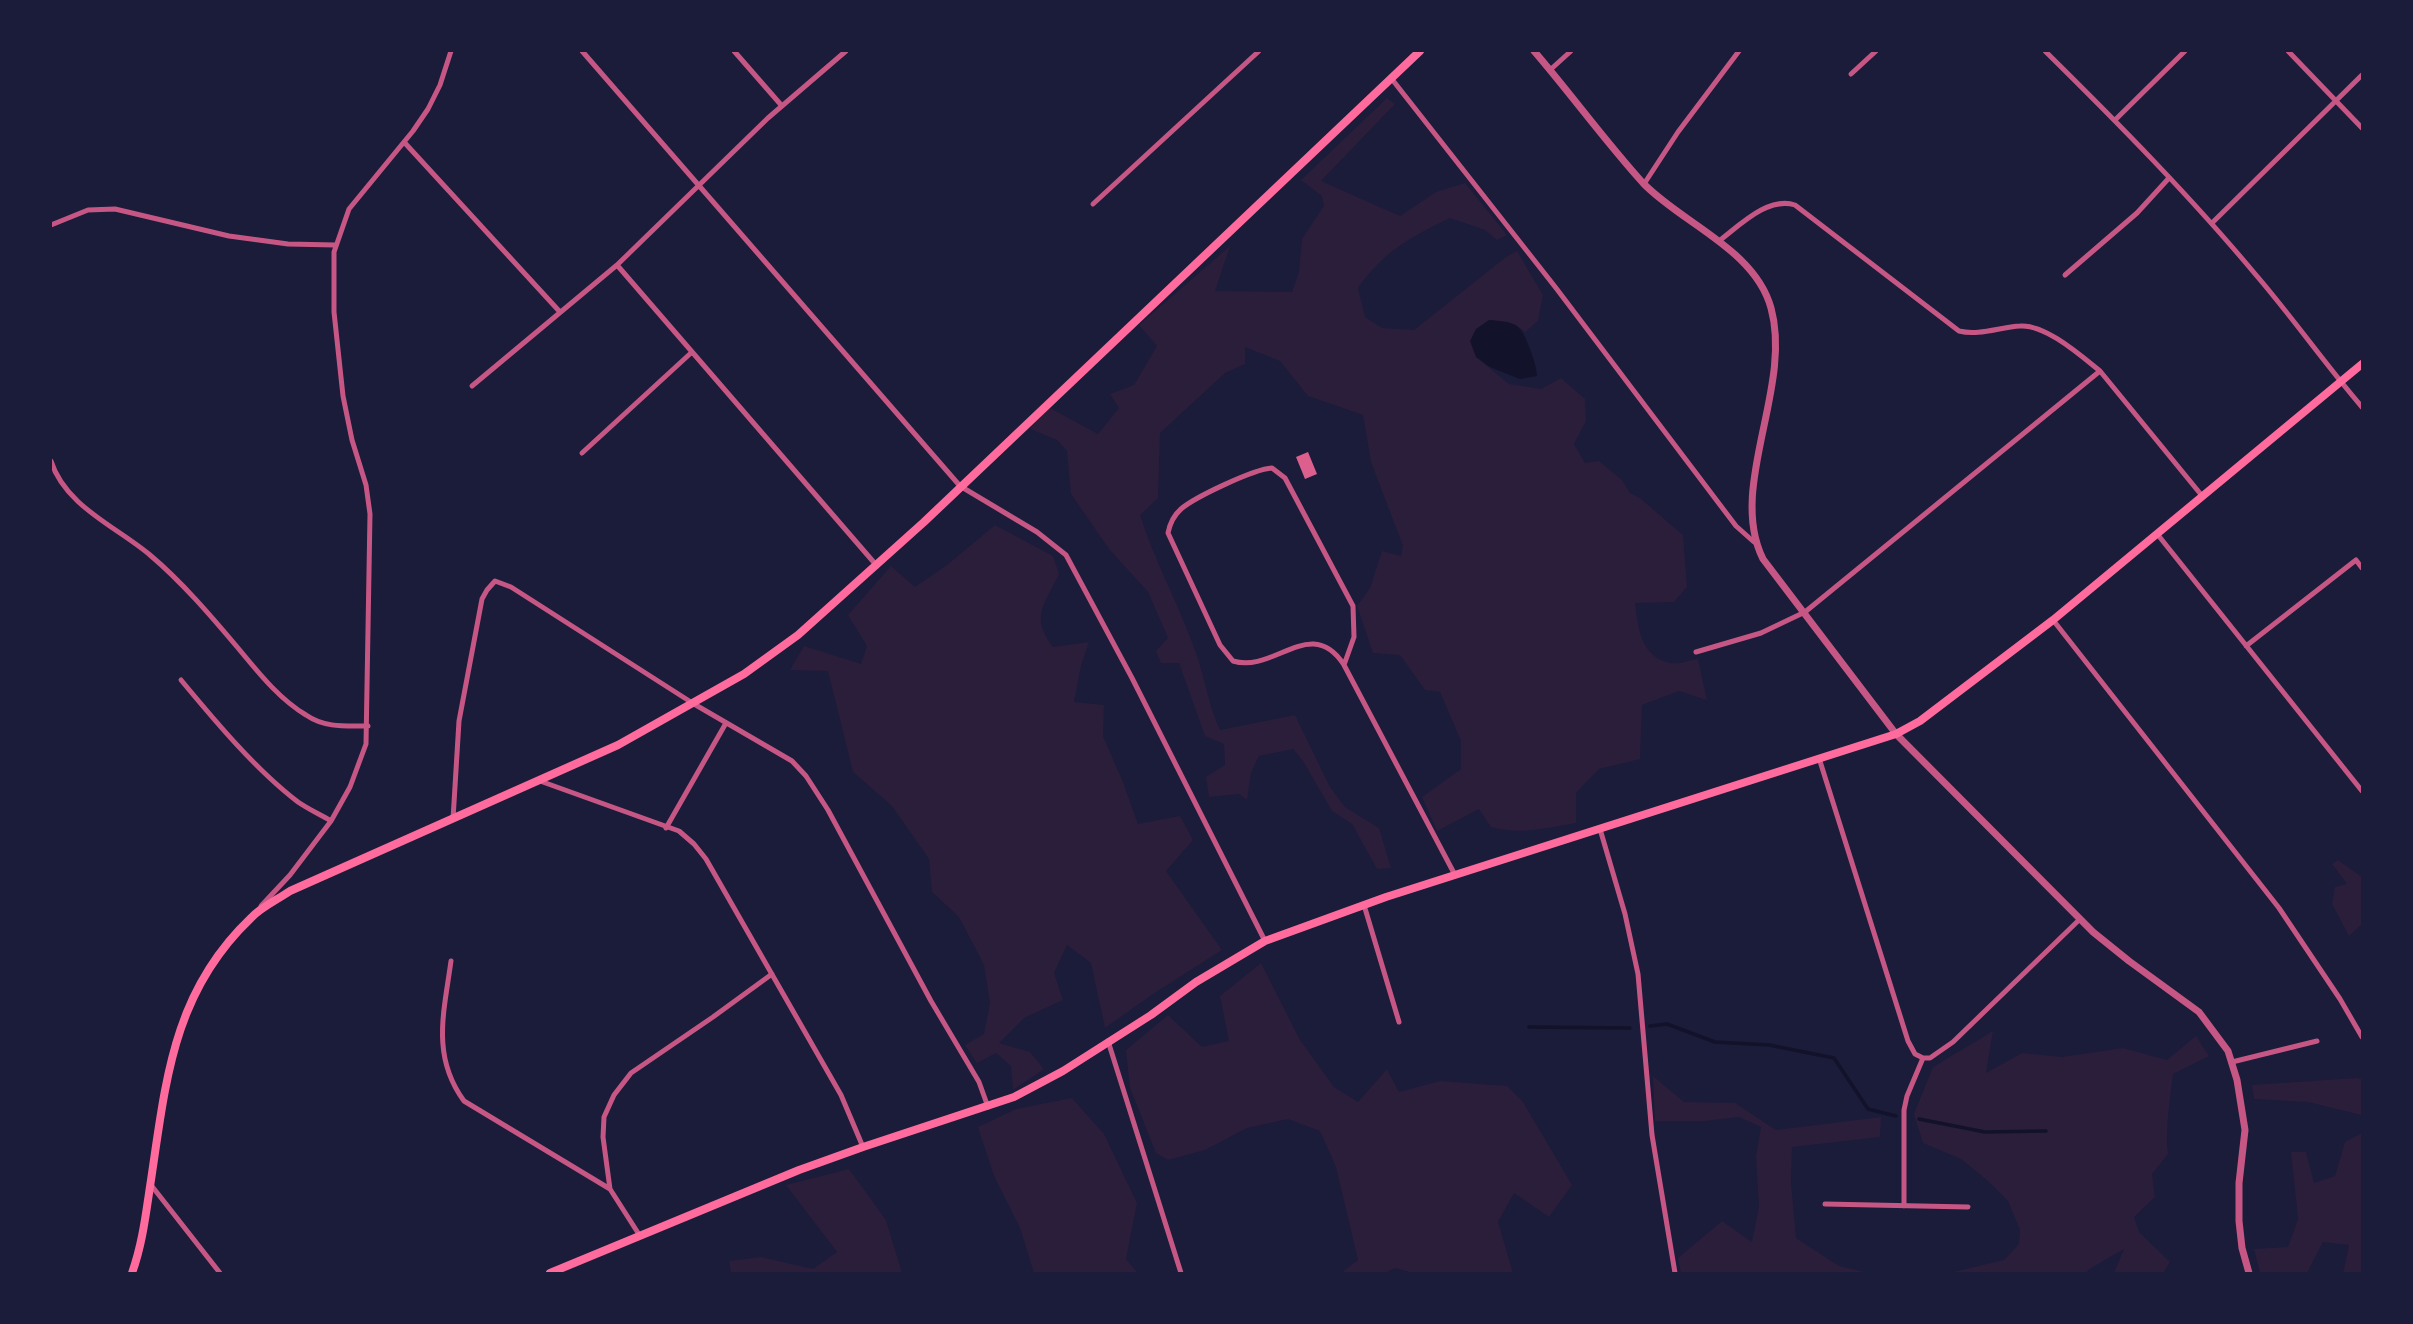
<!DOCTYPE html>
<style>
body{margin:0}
#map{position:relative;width:2413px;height:1324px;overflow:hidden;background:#1b1b3a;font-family:"Crimson Pro",serif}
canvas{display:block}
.frame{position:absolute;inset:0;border:52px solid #1b1b3a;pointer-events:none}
</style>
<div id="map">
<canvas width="2413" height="1324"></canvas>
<div class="frame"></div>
</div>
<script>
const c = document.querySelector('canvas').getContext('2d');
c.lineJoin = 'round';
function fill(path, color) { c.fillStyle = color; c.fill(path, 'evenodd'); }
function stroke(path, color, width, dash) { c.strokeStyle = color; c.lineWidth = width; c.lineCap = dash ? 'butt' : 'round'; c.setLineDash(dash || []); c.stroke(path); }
const green = new Path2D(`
 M 1387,98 L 1395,104 L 1321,181 L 1400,216 L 1436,192 L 1465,183 L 1507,235 L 1497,240 L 1485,230 L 1450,218 C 1411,237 1384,251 1358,288 L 1365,317 L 1382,328 L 1414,330 L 1506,257 L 1517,251 L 1543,295 L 1538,321 L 1525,332 L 1516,325 L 1507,322 L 1476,357 L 1509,384 L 1541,389 L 1561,378 L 1585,399 L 1586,421 L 1574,444 L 1585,463 L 1599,461 L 1622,480 L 1630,493 L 1640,498 L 1683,535 L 1687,587 L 1674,602 L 1635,603 C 1639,628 1639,655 1670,663 C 1678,665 1690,660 1698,659 L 1707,700 L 1679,691 L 1642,705 L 1640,759 L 1599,769 L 1576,793 L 1576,823 C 1548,828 1520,835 1491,827 L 1479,809 L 1437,831 L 1422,797 L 1461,769 L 1461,741 L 1440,692 L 1425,690 L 1400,655 L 1373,653 L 1357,606 L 1370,588 L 1382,551 L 1401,556 L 1403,546 L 1371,462 L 1363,415 L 1308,396 L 1280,361 L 1245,347 L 1245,364 L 1225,373 L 1160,433 L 1158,498 L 1140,515 C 1154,559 1176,599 1192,642 C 1204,671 1207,702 1220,730 L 1295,715 L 1330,787 L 1345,807 L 1379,828 L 1391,868 L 1377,869 L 1352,824 L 1332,811 L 1303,761 L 1293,749 L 1259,756 L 1251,773 L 1247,800 L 1239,794 L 1209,797 L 1206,777 L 1225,765 L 1224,744 L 1205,736 L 1179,663 L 1161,663 L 1156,651 L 1168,638 L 1148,592 L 1109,549 L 1071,494 L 1067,451 L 1057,440 L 1030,429 L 1048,407 L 1098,434 L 1119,408 L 1110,394 L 1134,385 L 1157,346 L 1139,325 L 1230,246 L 1215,291 L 1292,292 L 1299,272 L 1302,239 L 1324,206 L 1322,196 L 1301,180 Z
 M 995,525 L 1053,556 L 1059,574 C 1044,606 1030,616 1053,647 L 1089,642 L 1081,666 L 1074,702 L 1104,705 L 1103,736 L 1123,782 L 1138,824 L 1180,816 L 1193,840 L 1166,871 L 1222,950 L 1153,994 L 1105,1028 L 1091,963 L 1067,945 L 1054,973 L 1063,1000 L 1024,1018 L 999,1043 L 1030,1052 L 1044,1069 L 1013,1090 L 1011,1066 L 996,1053 L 977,1063 L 965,1045 L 984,1034 L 990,1003 L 984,965 L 959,917 L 932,892 L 929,859 L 892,806 L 853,772 L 828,671 L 790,670 L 804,646 L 861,664 L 867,646 L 848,615 L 891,566 L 915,587 L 947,565 Z
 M 2338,860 L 2362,877 L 2362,924 L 2349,936 L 2332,904 L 2335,887 L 2347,884 L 2332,864 Z
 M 1261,963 L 1300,1040 L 1334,1087 L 1358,1102 L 1387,1069 L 1399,1092 L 1440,1081 L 1507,1086 L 1523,1102 L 1572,1185 L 1549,1217 L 1514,1193 L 1498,1222 L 1513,1273 L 1413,1273 L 1395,1268 L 1385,1273 L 1341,1273 L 1358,1260 L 1336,1167 L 1320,1131 L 1288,1119 L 1247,1128 L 1205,1150 L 1168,1160 L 1156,1153 L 1130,1088 L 1126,1050 L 1168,1015 L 1202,1047 L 1229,1041 L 1220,996 Z
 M 1993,1031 L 1986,1073 L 2022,1053 L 2062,1057 L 2123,1048 L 2167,1060 L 2196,1036 L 2209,1056 L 2173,1074 C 2170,1102 2165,1126 2168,1154 L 2152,1174 L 2155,1197 L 2134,1217 L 2139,1232 L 2170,1262 L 2163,1273 L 2114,1273 L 2124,1249 L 2088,1270 L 2087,1273 L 1949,1273 L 2004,1260 L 2019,1244 L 2020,1230 L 2008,1201 L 1988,1181 L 1961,1159 L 1923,1143 L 1914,1114 L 1933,1067 Z
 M 1653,1076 L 1684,1102 L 1735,1103 L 1776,1130 L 1881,1117 L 1880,1137 L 1792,1147 L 1791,1182 L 1796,1238 L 1839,1266 L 1869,1273 L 1681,1273 L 1678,1258 L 1722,1221 L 1752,1242 L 1759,1206 L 1756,1156 L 1761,1127 L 1739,1117 L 1705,1121 L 1655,1121 Z
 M 2356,1078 L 2362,1079 L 2362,1120 L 2361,1115 L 2308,1102 L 2254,1099 L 2252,1085 Z
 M 1072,1098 L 1104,1134 L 1137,1203 L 1126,1259 L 1138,1273 L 1034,1273 L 1020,1228 L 994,1176 L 978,1127 L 1016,1109 Z
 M 2362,1133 L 2362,1273 L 2343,1273 L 2349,1245 L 2323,1242 L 2307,1273 L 2260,1273 L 2254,1249 L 2288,1247 L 2298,1219 L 2291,1152 L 2306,1152 L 2314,1183 L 2335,1176 L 2345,1142 Z
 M 849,1169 L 886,1220 L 902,1273 L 731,1273 L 729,1261 L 761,1257 L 813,1269 L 837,1252 L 786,1185 Z`);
const water = new Path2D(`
 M 1489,320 C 1512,322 1520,322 1528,344 C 1532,355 1536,364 1537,376 L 1520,379 L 1490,367 L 1476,357 L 1470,341 L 1476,329 Z`);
const stream = new Path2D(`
 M 1650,1026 L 1667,1024 L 1715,1042 L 1769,1045 L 1834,1058 L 1868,1109 L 1896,1116
 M 1529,1027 L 1630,1028
 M 1919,1119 L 1985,1132 L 2046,1131`);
const building = new Path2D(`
 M 1308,452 L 1317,474 L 1305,479 L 1296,457 Z`);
const minor = new Path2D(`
 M 582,51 L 960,486 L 1037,532 L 1066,555 L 1132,678 L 1265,941
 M 734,51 L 782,106
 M 2045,51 C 2118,123 2190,196 2256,275 C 2293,318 2325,364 2362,407
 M 2288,51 L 2362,128
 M 1550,70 L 1571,51
 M 1851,74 L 1876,51
 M 1391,78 L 1556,288 L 1736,526 L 1754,542
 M 2115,120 L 2185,51
 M 404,142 L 560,312
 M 1644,184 L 1678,132 L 1739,51
 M 1093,204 L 1259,51
 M 2212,223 L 2362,75
 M 51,225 L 88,210 L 115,209 L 229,236 L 288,244 L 335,245
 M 1719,241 C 1739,226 1768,196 1795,205 L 1959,331 C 1979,336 2000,327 2020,326 C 2045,324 2080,355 2100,371 L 2203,497
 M 617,265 L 877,566
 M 2065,275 L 2137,213 L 2169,178
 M 472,386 L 617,265 L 768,118 L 846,51
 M 582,453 L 692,352
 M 51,461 C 65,506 117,527 150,555 C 182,582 211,616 238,648 C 258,672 279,699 306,715 C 325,728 345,726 368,726
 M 2158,535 L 2362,791
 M 2053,620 L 2279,908 L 2340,999 L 2362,1037
 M 2246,646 L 2356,560 L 2362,568
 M 1696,652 L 1761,633 L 1805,612 L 2100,371
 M 1344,665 C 1311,614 1274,674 1233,661 L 1220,645 L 1168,533 C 1170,523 1173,516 1181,509 C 1195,497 1254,469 1272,468 L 1285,478 L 1353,606 L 1354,637 L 1344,665 L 1455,875
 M 181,680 C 215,721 256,770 298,802 C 308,809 321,815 331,821
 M 1819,758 L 1908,1041 L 1915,1054 L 1923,1058
 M 540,781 L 679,831 L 694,844 L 706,859 L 841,1095 L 863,1147
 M 453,819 L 459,721 L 482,599 L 487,590 L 495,581 L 511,587 L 694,704 L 792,761 L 806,776 L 828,810 L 931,1001 L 979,1082 L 988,1107
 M 666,828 L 726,723
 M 1600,829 L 1625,914 L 1638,974 L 1652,1135 L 1675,1273
 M 1364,905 L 1399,1022
 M 261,906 L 290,875 L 331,821 L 350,787 L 366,744 L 370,514 L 366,485 L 352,440 L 343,396 L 334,312 L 334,252 L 349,209 L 413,131 L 428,109 L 440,85 L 451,51
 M 451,961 C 444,1012 431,1056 464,1101 L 610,1189 L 640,1236
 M 1108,1041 L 1181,1273
 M 1923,1058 L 1930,1058 L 1953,1042 L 2080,919
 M 2232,1062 L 2317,1041
 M 151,1185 L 220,1273
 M 610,1189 L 603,1137 L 604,1117 L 614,1095 L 631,1073 L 713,1017 L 772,974
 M 1825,1204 L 1968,1207
 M 1904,1206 L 1904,1110 L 1907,1096 L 1923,1058`);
const tertiary = new Path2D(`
 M 1534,51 C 1571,94 1605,141 1643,183 C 1681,223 1755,249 1771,308 C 1793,388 1727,487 1763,559 L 1896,734 L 2093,932 L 2129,961 L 2199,1012 L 2228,1051 L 2237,1080 L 2245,1130 L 2239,1183 L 2239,1221 L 2242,1248 L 2249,1273`);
const secondary = new Path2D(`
 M 132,1273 C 143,1242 146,1212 151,1180 C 166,1080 173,992 251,918 C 261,907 277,900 290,891 L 618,745 L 744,674 L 798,635 L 924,522 L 1420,51
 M 550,1273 L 799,1170 L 863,1147 L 1014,1097 L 1063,1071 L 1151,1015 L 1196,982 L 1265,941 L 1386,897 L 1896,734 L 1920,721 L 2053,620 L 2362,364`);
fill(green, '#2a1e3b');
fill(water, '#12122b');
stroke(stream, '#12122b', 3.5);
fill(building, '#dd5f8e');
stroke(minor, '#c65784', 5);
stroke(tertiary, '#c65784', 7);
stroke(secondary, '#ff6b9d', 8);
</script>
